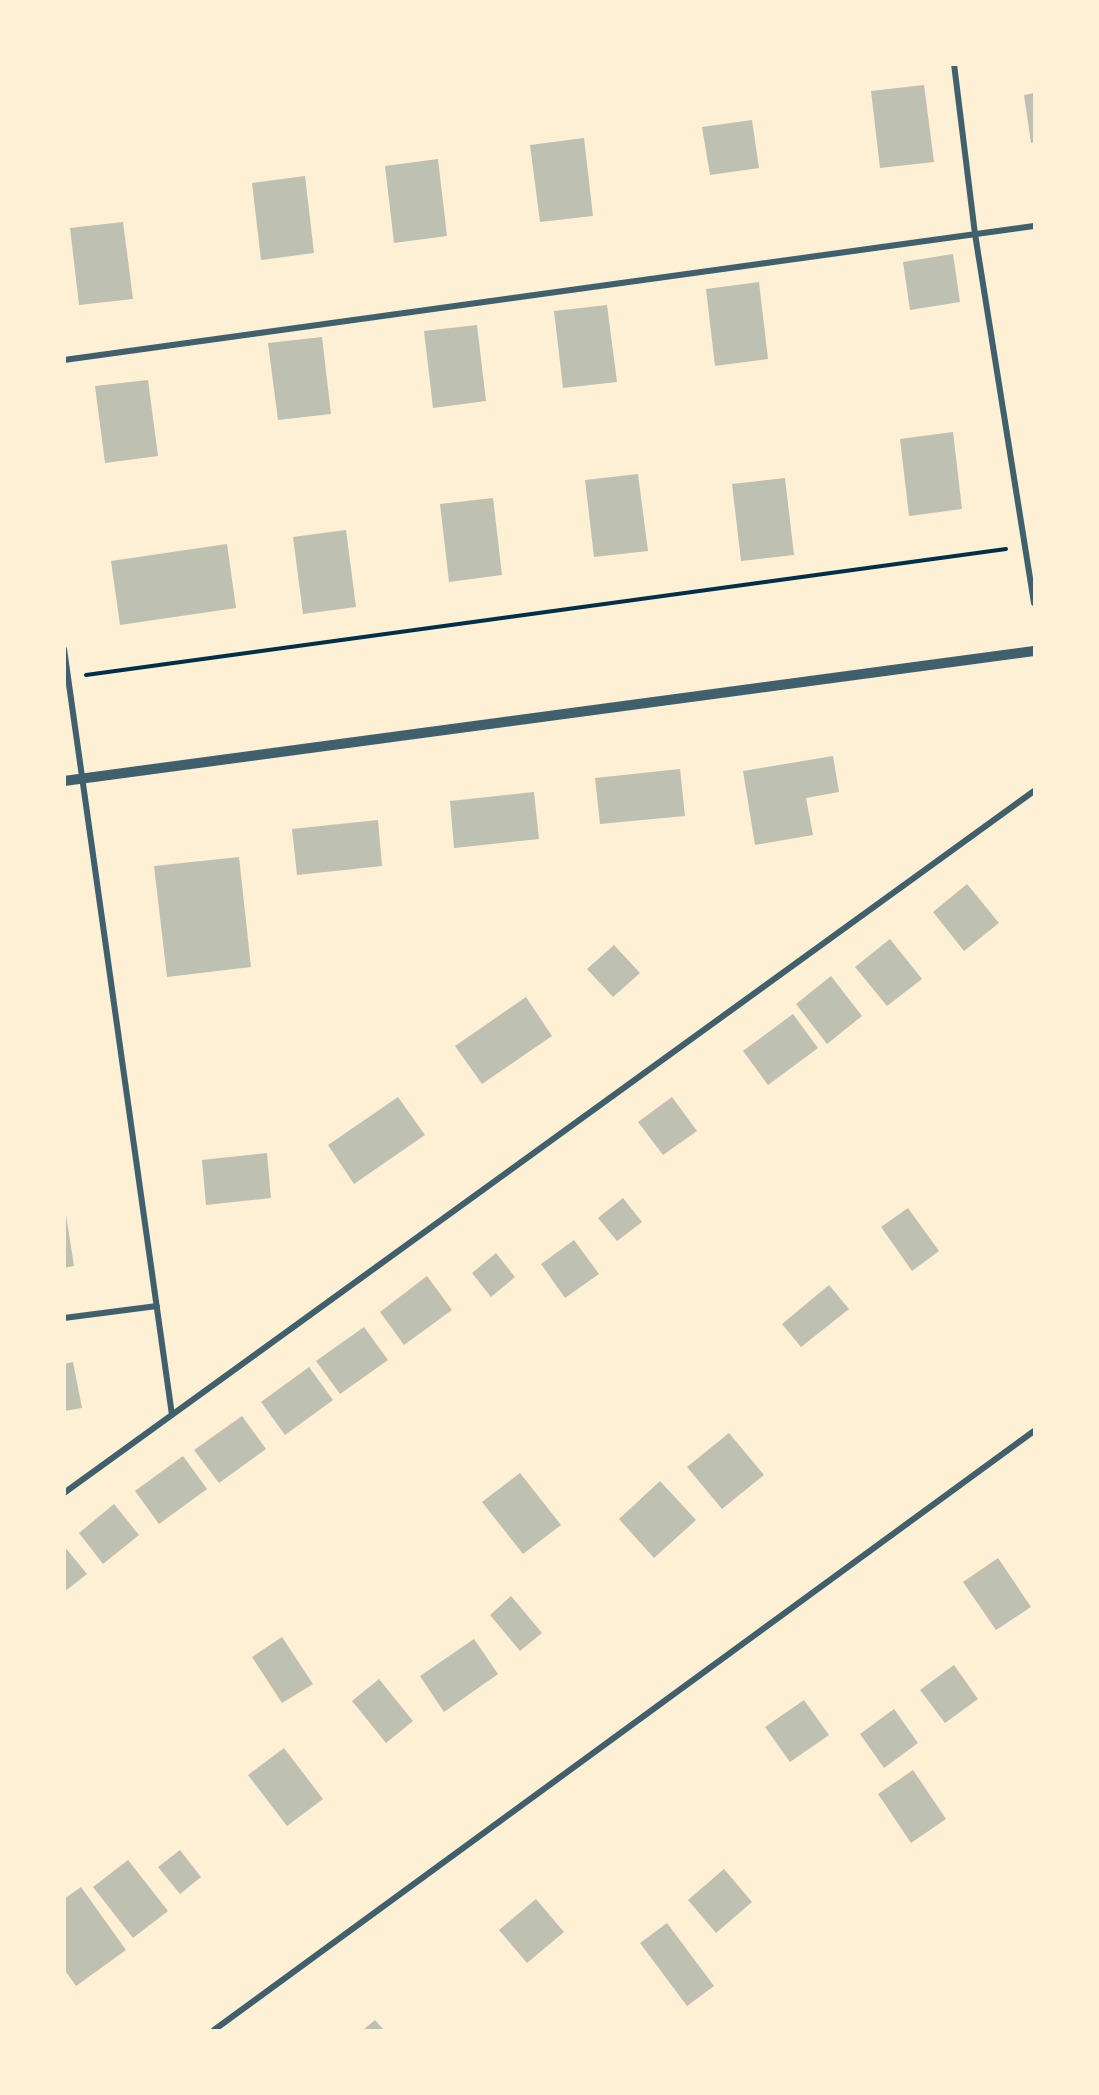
<!DOCTYPE html>
<style>
body{margin:0}
#map{position:relative;width:1099px;height:2095px;overflow:hidden;background:#fdf0d5;font-family:"Sofia Sans Condensed",sans-serif}
canvas{display:block}
.frame{position:absolute;inset:0;border:66px solid #fdf0d5;pointer-events:none}
</style>
<div id="map">
<canvas width="1099" height="2095"></canvas>
<div class="frame"></div>
</div>
<script>
const c = document.querySelector('canvas').getContext('2d');
c.lineJoin = 'round';
function fill(path, color) { c.fillStyle = color; c.fill(path, 'evenodd'); }
function stroke(path, color, width, dash) { c.strokeStyle = color; c.lineWidth = width; c.lineCap = dash ? 'butt' : 'round'; c.setLineDash(dash || []); c.stroke(path); }
const building = new Path2D(`
 M 924,85 L 934,162 L 880,168 L 871,91 Z
 M 1034,93 L 1034,142 L 1031,143 L 1024,95 Z
 M 752,120 L 759,168 L 710,175 L 702,127 Z
 M 584,138 L 593,216 L 540,222 L 530,145 Z
 M 438,159 L 447,236 L 394,243 L 385,166 Z
 M 305,176 L 314,253 L 261,260 L 252,183 Z
 M 123,222 L 133,299 L 79,305 L 70,228 Z
 M 953,254 L 960,302 L 910,310 L 903,262 Z
 M 759,282 L 768,359 L 715,366 L 706,289 Z
 M 607,305 L 617,382 L 563,388 L 554,311 Z
 M 477,325 L 486,401 L 433,408 L 424,331 Z
 M 322,337 L 331,414 L 278,420 L 268,343 Z
 M 148,380 L 158,456 L 105,463 L 95,386 Z
 M 953,432 L 962,509 L 909,516 L 900,439 Z
 M 638,474 L 648,551 L 594,557 L 585,480 Z
 M 785,478 L 794,555 L 741,561 L 732,484 Z
 M 493,498 L 502,575 L 449,582 L 440,504 Z
 M 346,530 L 356,607 L 303,614 L 293,537 Z
 M 227,544 L 236,608 L 120,625 L 111,561 Z
 M 833,756 L 839,792 L 806,798 L 813,835 L 755,845 L 743,771 Z
 M 680,769 L 685,816 L 600,824 L 595,778 Z
 M 534,792 L 539,839 L 454,848 L 450,801 Z
 M 378,820 L 382,866 L 297,875 L 292,829 Z
 M 239,857 L 251,967 L 167,977 L 154,866 Z
 M 967,884 L 999,923 L 964,951 L 933,912 Z
 M 890,939 L 922,979 L 887,1006 L 855,967 Z
 M 614,945 L 640,973 L 613,997 L 587,969 Z
 M 831,976 L 862,1016 L 827,1044 L 796,1004 Z
 M 526,997 L 552,1036 L 482,1084 L 455,1046 Z
 M 793,1014 L 818,1048 L 768,1085 L 743,1051 Z
 M 398,1097 L 425,1135 L 354,1184 L 328,1145 Z
 M 672,1097 L 697,1131 L 663,1155 L 638,1122 Z
 M 267,1153 L 271,1198 L 206,1205 L 202,1160 Z
 M 623,1198 L 642,1222 L 617,1241 L 598,1218 Z
 M 64,1202 L 74,1266 L 64,1268 Z
 M 908,1208 L 939,1251 L 912,1271 L 881,1227 Z
 M 574,1240 L 599,1274 L 565,1298 L 541,1264 Z
 M 496,1253 L 515,1277 L 491,1297 L 472,1273 Z
 M 427,1276 L 452,1310 L 404,1345 L 380,1312 Z
 M 829,1285 L 849,1309 L 801,1347 L 782,1324 Z
 M 364,1327 L 388,1360 L 340,1394 L 316,1361 Z
 M 73,1362 L 82,1408 L 64,1411 L 64,1364 Z
 M 309,1367 L 333,1400 L 285,1435 L 261,1402 Z
 M 242,1416 L 266,1449 L 219,1483 L 194,1450 Z
 M 729,1433 L 764,1475 L 722,1509 L 687,1467 Z
 M 183,1456 L 207,1489 L 159,1524 L 135,1491 Z
 M 520,1473 L 561,1525 L 523,1554 L 482,1502 Z
 M 660,1481 L 696,1520 L 654,1558 L 619,1519 Z
 M 114,1504 L 139,1535 L 103,1564 L 79,1533 Z
 M 64,1546 L 87,1574 L 64,1592 Z
 M 998,1558 L 1031,1607 L 996,1630 L 963,1582 Z
 M 511,1596 L 542,1633 L 520,1651 L 490,1615 Z
 M 282,1637 L 313,1684 L 282,1703 L 252,1657 Z
 M 474,1639 L 498,1674 L 444,1712 L 420,1676 Z
 M 954,1665 L 978,1699 L 945,1723 L 920,1690 Z
 M 379,1679 L 413,1721 L 386,1743 L 352,1701 Z
 M 804,1700 L 829,1735 L 790,1762 L 765,1727 Z
 M 894,1709 L 918,1743 L 884,1768 L 860,1734 Z
 M 284,1748 L 323,1799 L 287,1826 L 248,1775 Z
 M 913,1770 L 946,1819 L 911,1843 L 878,1794 Z
 M 180,1850 L 201,1877 L 180,1894 L 158,1867 Z
 M 128,1860 L 168,1911 L 133,1938 L 93,1887 Z
 M 724,1869 L 752,1902 L 716,1933 L 688,1900 Z
 M 81,1887 L 126,1950 L 76,1986 L 64,1969 L 64,1899 Z
 M 536,1899 L 564,1932 L 527,1963 L 499,1930 Z
 M 667,1923 L 714,1986 L 687,2006 L 640,1943 Z
 M 375,2020 L 384,2030 L 363,2030 Z`);
const path = new Path2D(`
 M 86,675 L 1006,549`);
const minor = new Path2D(`
 M 954,64 L 975,234 L 1034,603
 M 64,360 L 1034,226
 M 64,649 L 172,1415
 M 64,1318 L 157,1306
 M 64,1493 L 1034,791
 M 214,2030 L 1034,1431`);
const tertiary = new Path2D(`
 M 64,781 L 1034,651`);
fill(building, '#bec0b2');
stroke(path, '#003049', 4);
stroke(minor, '#3f606c', 6);
stroke(tertiary, '#3f606c', 10);
</script>
